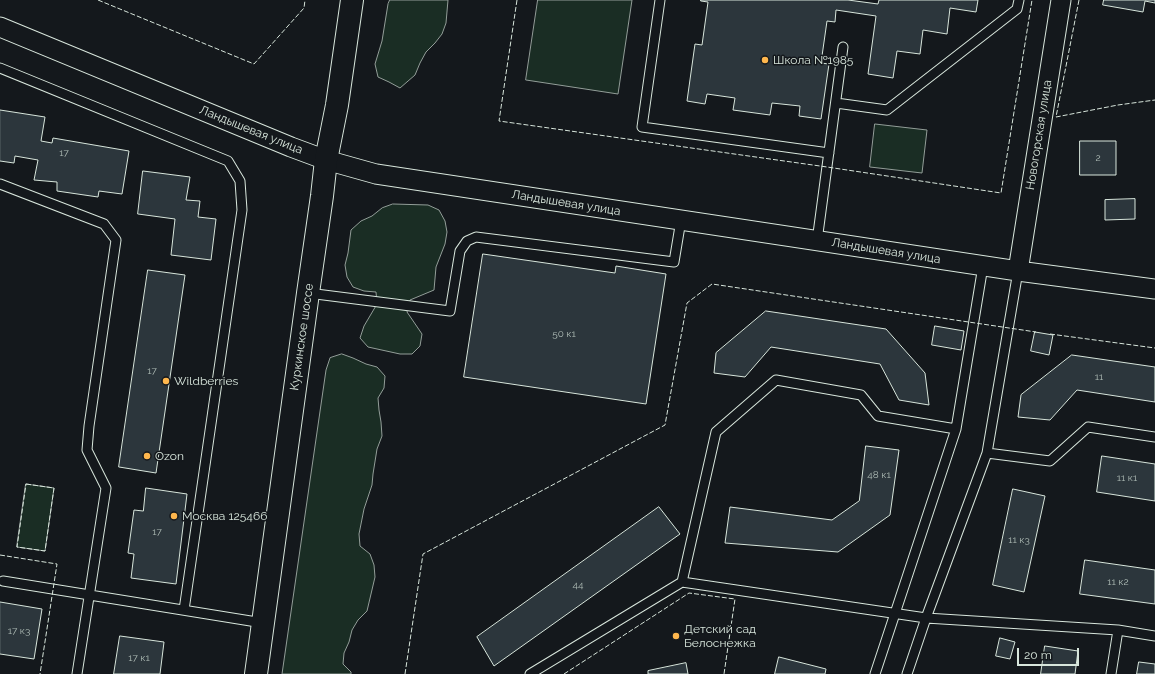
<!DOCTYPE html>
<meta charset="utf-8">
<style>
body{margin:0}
#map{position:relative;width:1155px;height:674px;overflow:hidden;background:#14181c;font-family:Raleway,sans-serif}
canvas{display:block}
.scale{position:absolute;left:1017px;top:648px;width:62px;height:18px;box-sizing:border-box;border:2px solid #d8e6dc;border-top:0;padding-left:5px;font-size:12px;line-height:14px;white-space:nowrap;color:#d8e6dc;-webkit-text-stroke:3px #14181c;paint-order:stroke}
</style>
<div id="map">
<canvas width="1155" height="674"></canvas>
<div class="scale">20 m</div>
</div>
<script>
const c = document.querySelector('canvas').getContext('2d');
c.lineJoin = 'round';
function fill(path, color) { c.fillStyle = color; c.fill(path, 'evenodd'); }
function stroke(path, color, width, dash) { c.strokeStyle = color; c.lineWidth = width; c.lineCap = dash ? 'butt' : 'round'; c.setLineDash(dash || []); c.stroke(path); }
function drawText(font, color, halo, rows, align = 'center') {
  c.font = font + ' Raleway,sans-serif'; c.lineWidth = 3; c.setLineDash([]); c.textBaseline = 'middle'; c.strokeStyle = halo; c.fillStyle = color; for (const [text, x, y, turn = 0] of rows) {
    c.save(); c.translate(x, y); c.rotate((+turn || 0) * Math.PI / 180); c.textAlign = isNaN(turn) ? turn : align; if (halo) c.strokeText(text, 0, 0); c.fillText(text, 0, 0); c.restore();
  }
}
const green = new Path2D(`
 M 390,0 L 448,0 L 446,23 L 442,34 L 435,43 L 426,52 L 420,63 L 415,75 L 400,88 L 389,82 L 378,77 L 375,64 L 382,41 L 388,4 Z
 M 538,0 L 632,0 L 618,94 L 526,80 Z
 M 875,124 L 927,130 L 922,173 L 870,167 Z
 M 393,204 L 428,205 L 439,210 L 445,221 L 447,232 L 445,244 L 436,267 L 434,290 L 410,300 L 407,312 L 422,334 L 420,346 L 412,354 L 400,354 L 368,347 L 360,338 L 364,326 L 377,304 L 376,292 L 364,291 L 353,287 L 347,277 L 345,265 L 348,253 L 351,230 L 361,221 L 372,216 L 382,208 Z
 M 342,354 L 353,358 L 366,364 L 377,367 L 385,376 L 384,388 L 378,398 L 379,410 L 381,422 L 382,436 L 377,449 L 373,474 L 372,485 L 364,509 L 359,534 L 360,546 L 370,554 L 374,565 L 375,577 L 367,611 L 358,620 L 352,630 L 349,642 L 344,653 L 343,664 L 351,672 L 351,674 L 282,674 L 326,370 L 330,358 Z
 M 26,484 L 54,488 L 45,551 L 17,547 Z`);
const building = new Path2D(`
 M 701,0 L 848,0 L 878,4 L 879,0 L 978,0 L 976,12 L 950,8 L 947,34 L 923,30 L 920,54 L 897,51 L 893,78 L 868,74 L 876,16 L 836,10 L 835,22 L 827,21 L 821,63 L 829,64 L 821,119 L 799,116 L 800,106 L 772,103 L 770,115 L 733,110 L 735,98 L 707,94 L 705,104 L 687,101 L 695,44 L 702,45 L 708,2 L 701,1 Z
 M 1104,0 L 1155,0 L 1155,3 L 1145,1 L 1143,12 L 1103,5 Z
 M 0,110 L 45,117 L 41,141 L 52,143 L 53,138 L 129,151 L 122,194 L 99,191 L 98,197 L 57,191 L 57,182 L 34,180 L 38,160 L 15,156 L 14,163 L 0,161 Z
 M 1080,141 L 1116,141 L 1116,175 L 1080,175 Z
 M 143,171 L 190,177 L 186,200 L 200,201 L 198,217 L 216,219 L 211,260 L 171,255 L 175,219 L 138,214 Z
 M 1135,199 L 1135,219 L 1105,220 L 1105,200 Z
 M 483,254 L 615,273 L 616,266 L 666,274 L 646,404 L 464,377 Z
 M 148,270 L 185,275 L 156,473 L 119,467 Z
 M 766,311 L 886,329 L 925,373 L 929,405 L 899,400 L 880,364 L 771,347 L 745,377 L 714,373 L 716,353 Z
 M 935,326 L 964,331 L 961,350 L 932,345 Z
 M 1035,332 L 1053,335 L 1049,355 L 1031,351 Z
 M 1072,355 L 1155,367 L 1155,402 L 1077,390 L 1050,420 L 1018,417 L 1021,395 Z
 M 866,446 L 899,450 L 890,515 L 838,552 L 725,543 L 730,507 L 832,520 L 859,501 Z
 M 1102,456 L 1155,464 L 1155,501 L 1097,492 Z
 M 146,488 L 187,494 L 176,584 L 131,578 L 134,554 L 128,553 L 134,510 L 143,511 Z
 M 1013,489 L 1045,496 L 1024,592 L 993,585 Z
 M 659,507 L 680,534 L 494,666 L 477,637 Z
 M 1085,560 L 1155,570 L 1155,604 L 1080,594 Z
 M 0,602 L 42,609 L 34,659 L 0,654 Z
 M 120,636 L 164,642 L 160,674 L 114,674 Z
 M 1000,638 L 1015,642 L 1010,659 L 996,656 Z
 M 1045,646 L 1078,651 L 1075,674 L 1041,674 Z
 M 779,657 L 826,669 L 825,674 L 775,674 Z
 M 1139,662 L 1155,664 L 1155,674 L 1137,674 Z
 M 686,663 L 688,674 L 648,674 L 648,671 Z`);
const service = new Path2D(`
 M 660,0 L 642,127 L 829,153
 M 0,68 L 228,161 L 240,181 L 242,210 L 184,610
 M 836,103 L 887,110 L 1017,9 L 1019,0
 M 0,184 L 104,224 L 116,240 L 89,426 L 87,450 L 106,488 L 77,674
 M 817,241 L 843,47
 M 308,293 L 450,311 L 460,251 L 467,241 L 476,237 L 674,262 L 681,220
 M 987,453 L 1050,461 L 1088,427 L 1155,437
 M 3,581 L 263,623
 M 682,582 L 926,618 L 1118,630 L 1155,636
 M 530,674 L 682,582 L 716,432 L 776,380 L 861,395 L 878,416 L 956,429
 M 875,674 L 956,429 L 983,266
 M 907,674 L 926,618 L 987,453 L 1018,271
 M 1111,674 L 1118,630`);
const minor = new Path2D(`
 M 0,27 L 291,147 L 326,160 L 376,174 L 1018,271 L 1155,289
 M 1018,271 L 1061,0`);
const secondary = new Path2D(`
 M 256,674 L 308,293 L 322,196 L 326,160 L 337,105 L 352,0`);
const fence = new Path2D(`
 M 98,0 L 254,64 L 304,8 L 305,0
 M 517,0 L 499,121 L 827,167 L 1001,193 L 1032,0
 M 1079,0 L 1056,117 L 1118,105 L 1155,100
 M 1050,334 L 1155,348
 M 26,484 L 54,488 L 45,551 L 17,547 Z
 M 0,555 L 57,564 L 40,674
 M 405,674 L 423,554 L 665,425 L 687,303 L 712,284 L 1036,332
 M 564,674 L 689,593 L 735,599 L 724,674`);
const markers = [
 [765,60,4,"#ffb74d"],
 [166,381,4,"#ffb74d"],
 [147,456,4,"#ffb74d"],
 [174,516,4,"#ffb74d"],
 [676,636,4,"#ffb74d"]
];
const numberNames = [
 ["17",64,153],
 ["2",1098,158],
 ["50 к1",564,334],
 ["17",152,371],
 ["11",1099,377],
 ["48 к1",879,475],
 ["11 к1",1127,478],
 ["17",157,532],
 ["11 к3",1019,540],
 ["11 к2",1118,582],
 ["44",578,585],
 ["17 к3",19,631],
 ["17 к1",139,658]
];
const poiNames = [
 ["Школа №1985",773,60],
 ["Wildberries",174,381],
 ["Ozon",155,456],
 ["Москва 125466",182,516],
 ["Детский сад",684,629],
 ["Белоснежка",684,643]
];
const streetNames = [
 ["Ландышевая улица",251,130,22],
 ["Новогорская улица",1039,135,-81],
 ["Ландышевая улица",566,203,9],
 ["Ландышевая улица",886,251,9],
 ["Куркинское шоссе",302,337,-82]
];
fill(green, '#1a2d24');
stroke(green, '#939e99', 1);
fill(building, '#2c363c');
stroke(building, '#d8e6dc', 1);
stroke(service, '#d8e6dc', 11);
stroke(minor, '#d8e6dc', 21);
stroke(secondary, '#d8e6dc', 24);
stroke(service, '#14181c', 9);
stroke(minor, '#14181c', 19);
stroke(secondary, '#14181c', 22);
stroke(fence, '#d8e6dc', 1, [5, 2]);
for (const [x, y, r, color] of markers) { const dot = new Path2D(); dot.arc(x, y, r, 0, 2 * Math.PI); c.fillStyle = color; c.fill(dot); stroke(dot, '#14181c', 1.5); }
drawText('10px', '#adbab4', null, numberNames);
drawText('12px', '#d8e6dc', '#14181c', poiNames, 'left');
drawText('12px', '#d8e6dc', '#14181c', streetNames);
</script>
